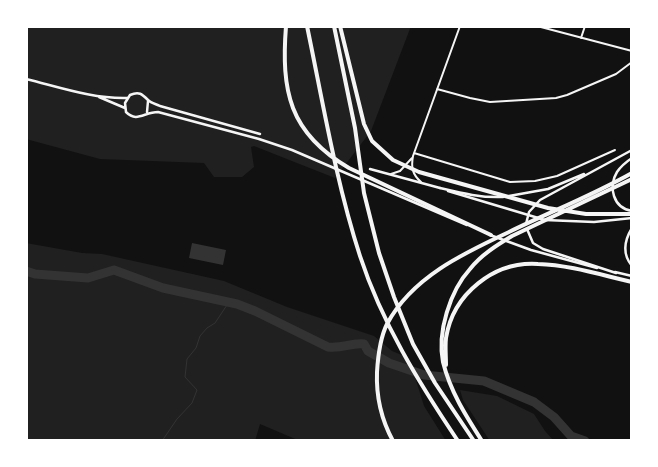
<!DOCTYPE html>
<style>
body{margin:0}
#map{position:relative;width:658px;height:467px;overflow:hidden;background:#111;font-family:Roboto,sans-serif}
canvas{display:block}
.frame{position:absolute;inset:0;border:28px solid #fff;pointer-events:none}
</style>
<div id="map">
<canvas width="658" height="467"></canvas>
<div class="frame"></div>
</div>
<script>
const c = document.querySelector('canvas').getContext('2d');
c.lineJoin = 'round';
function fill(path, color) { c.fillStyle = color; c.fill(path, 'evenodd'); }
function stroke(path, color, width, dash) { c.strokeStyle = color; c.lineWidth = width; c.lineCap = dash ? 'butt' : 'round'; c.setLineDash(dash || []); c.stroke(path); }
const green = new Path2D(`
 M 26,26 L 411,26 L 371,131 L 335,178 L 254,146 L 251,147 L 254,167 L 242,177 L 214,177 L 204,163 L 100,159 L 26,139 Z
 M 26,243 L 82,253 L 102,254 L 224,281 L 287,307 L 374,336 L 392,351 L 409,358 L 424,406 L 446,441 L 300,441 L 260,424 L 255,441 L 26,441 Z
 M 460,390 L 497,396 L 534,414 L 545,431 L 554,441 L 490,441 L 463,400 Z`);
const water = new Path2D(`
 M 192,243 L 226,250 L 223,265 L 189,258 Z`);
const stream = new Path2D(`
 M 162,441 L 177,419 L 192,403 L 197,390 L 185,377 L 187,359 L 196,348 L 200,336 L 207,328 L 215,323 L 229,302`);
const river = new Path2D(`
 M 26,271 L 35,274 L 88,278 L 114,270 L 163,288 L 237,304 L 255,311 L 328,347 C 343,349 352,342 364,344 L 368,351 L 389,363 L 424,375 L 484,381 L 534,402 L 554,417 L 571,436 L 585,441`);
const service = new Path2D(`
 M 632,242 L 632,251`);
const minor = new Path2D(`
 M 537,26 L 632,51
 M 581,38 L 585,26
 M 437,89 L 470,98 L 490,102 L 556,98 L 567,95 L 616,74 L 632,62
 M 414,153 L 510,182 L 535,181 L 557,176 L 615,150
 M 391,174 L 400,171 L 412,158
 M 421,182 C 412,174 411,167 413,156 L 460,26`);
const tertiary = new Path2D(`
 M 26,79 C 59,87 93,99 127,98
 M 99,97 L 125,108
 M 147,112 L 148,101
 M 260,134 L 160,106 C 156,104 151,103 148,100 C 142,94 139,91 130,95 L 125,103 L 126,112 C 137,123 144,112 158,112 L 259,139 L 292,150 L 467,225
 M 370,169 L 440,188
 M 448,191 L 545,220 L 594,222 L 632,218
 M 632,228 C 624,241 622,254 632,266
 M 490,235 L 531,250 L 597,268
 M 615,272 L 632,276`);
const secondary = new Path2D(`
 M 632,158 C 626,162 621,166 617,172 C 608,187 613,208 632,211
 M 440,188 C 461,193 481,198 503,197
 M 509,196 L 548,189 L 584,174
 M 526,224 L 529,212 L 540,200 L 632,150
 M 527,229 L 533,243 L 543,249 L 616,273`);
const motorway = new Path2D(`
 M 286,26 C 281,91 289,133 349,168 L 491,235
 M 307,26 C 323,103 336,182 360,256 C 382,323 419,383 458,441
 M 334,26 L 355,128 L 364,193 L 379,253 L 394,297 L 413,344 L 435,383 L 474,441
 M 340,26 L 364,124 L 372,141 L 393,160 L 419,172 L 548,208 L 586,214 L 632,214
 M 446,365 C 446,356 445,347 446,338 C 453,294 494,261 538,264 C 570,265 601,275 632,282
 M 393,441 C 381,419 376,397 377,372 C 378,356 380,338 387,324 C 412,277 464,253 509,232 C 550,212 593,195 632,173
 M 482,441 C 466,416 450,391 443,362 C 437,332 450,291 470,269 C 481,255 497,245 512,236 L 632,179`);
fill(green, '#202020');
fill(water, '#333');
stroke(stream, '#333', 1);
stroke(river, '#333', 9);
stroke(service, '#f5f5f5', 1);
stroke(minor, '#f5f5f5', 2);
stroke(tertiary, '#f5f5f5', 2.5);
stroke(secondary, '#f5f5f5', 2.5);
stroke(motorway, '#f5f5f5', 4);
</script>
